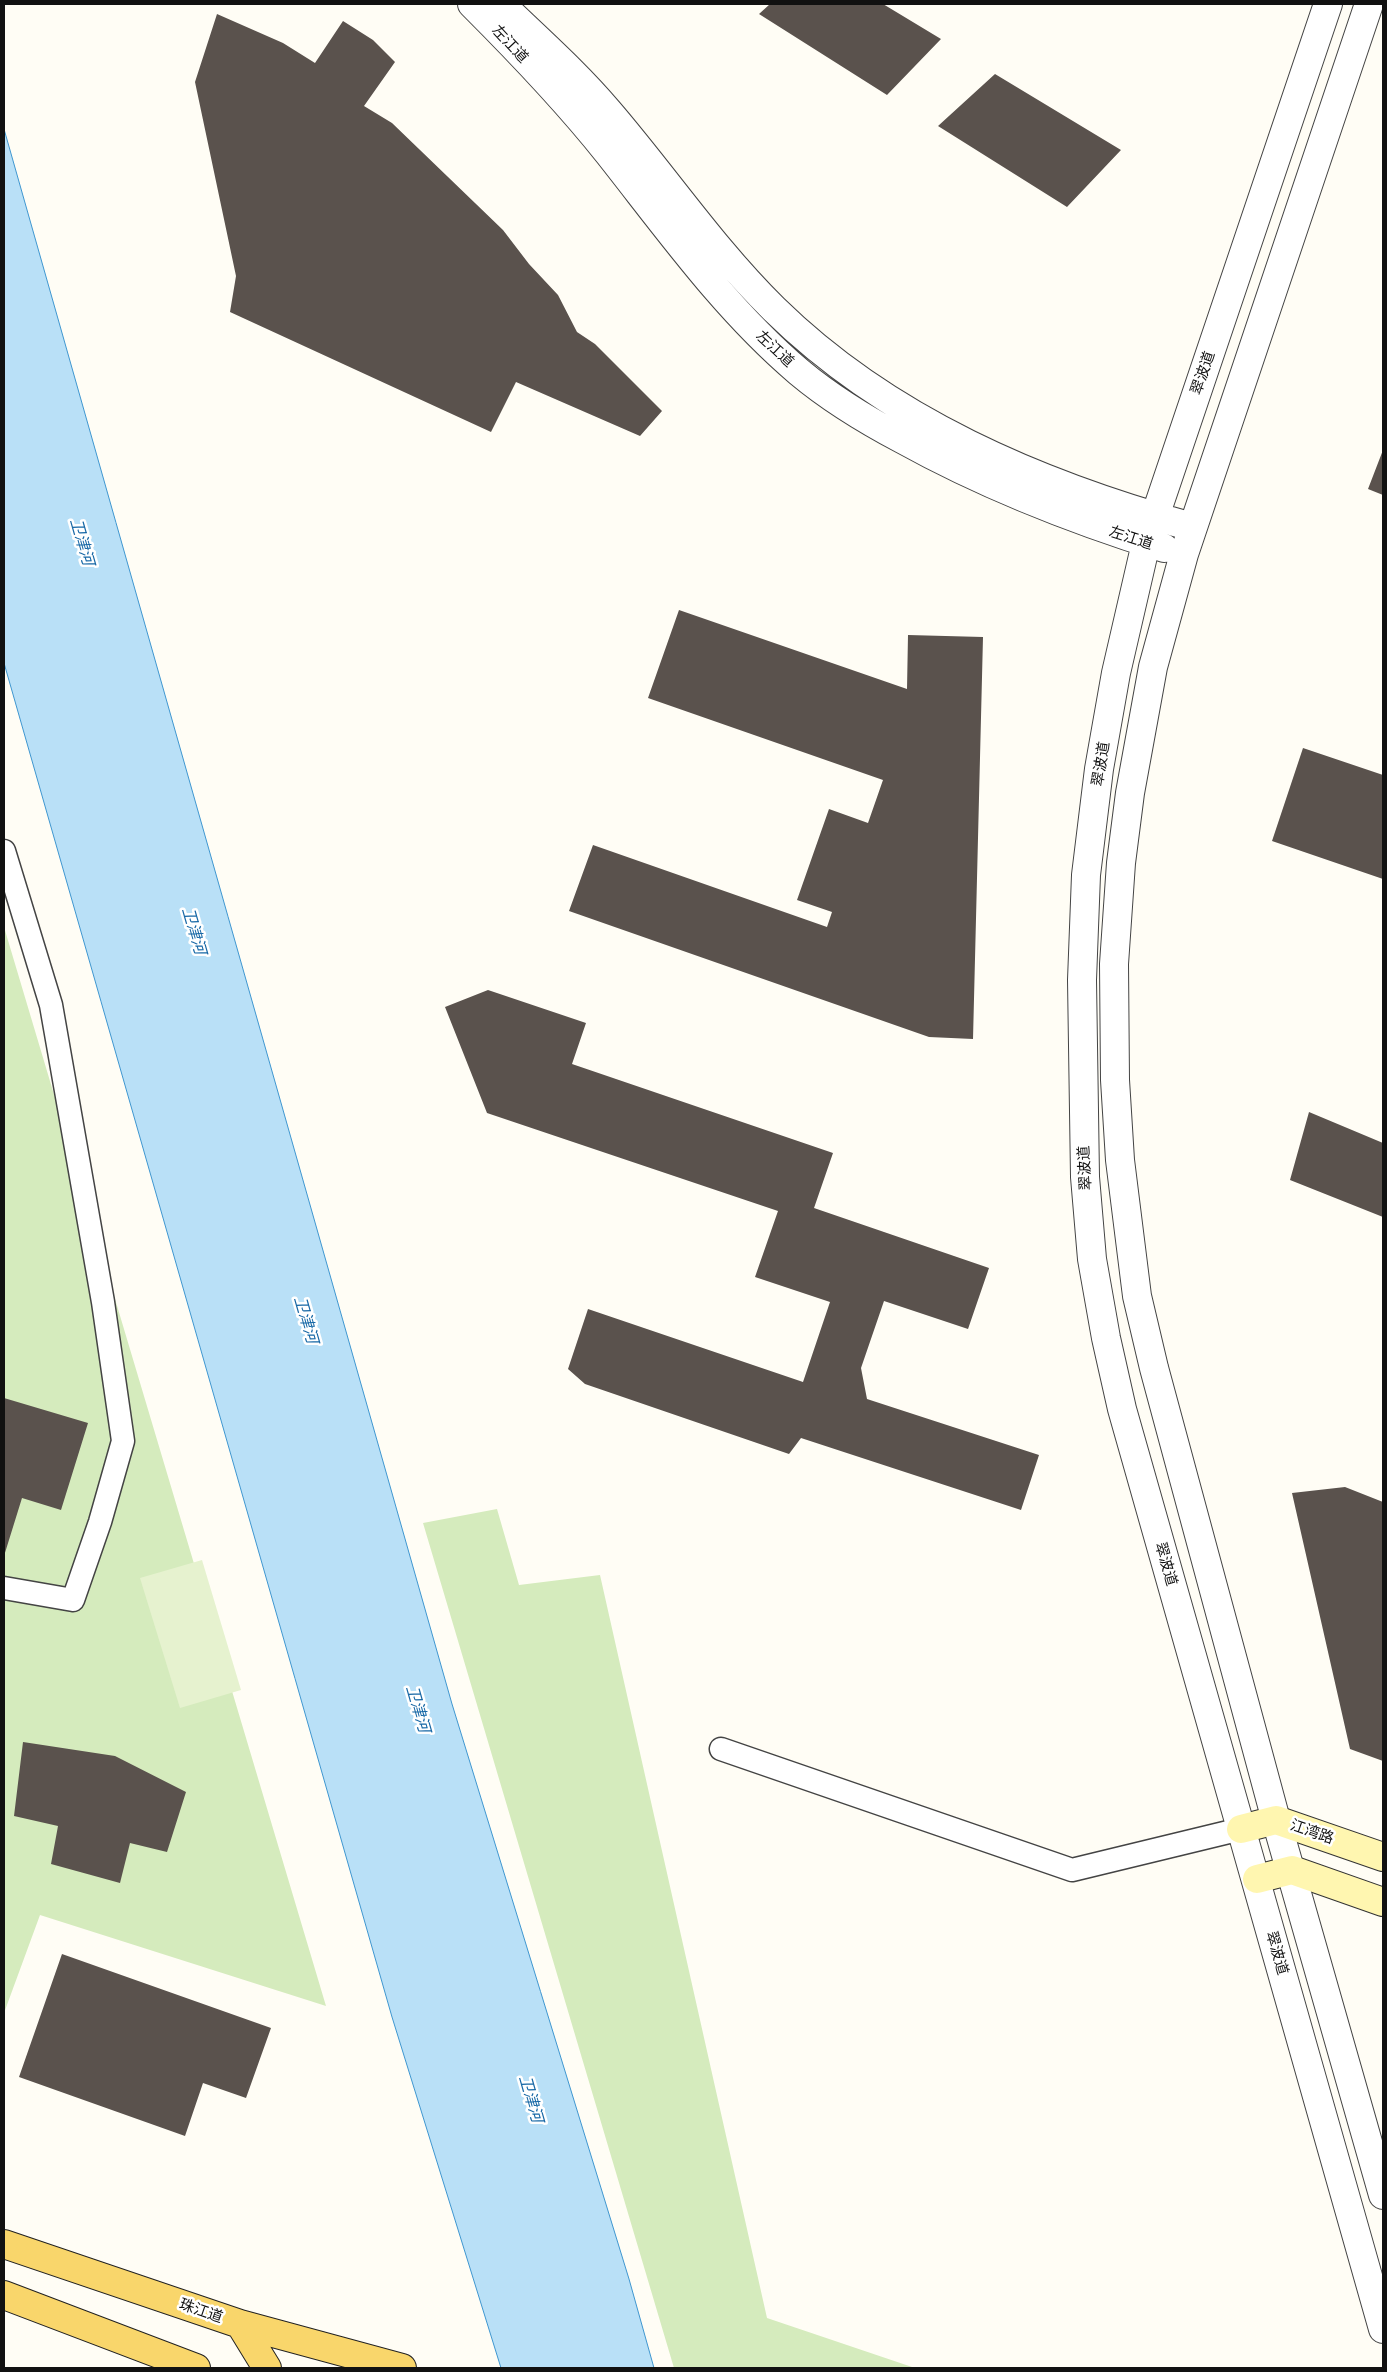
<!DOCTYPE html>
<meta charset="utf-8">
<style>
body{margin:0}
#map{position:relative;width:1387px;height:2372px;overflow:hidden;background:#fffdf5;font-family:"Playfair Display",serif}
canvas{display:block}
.frame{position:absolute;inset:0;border:5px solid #111;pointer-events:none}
</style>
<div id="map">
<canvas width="1387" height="2372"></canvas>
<div class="frame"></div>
</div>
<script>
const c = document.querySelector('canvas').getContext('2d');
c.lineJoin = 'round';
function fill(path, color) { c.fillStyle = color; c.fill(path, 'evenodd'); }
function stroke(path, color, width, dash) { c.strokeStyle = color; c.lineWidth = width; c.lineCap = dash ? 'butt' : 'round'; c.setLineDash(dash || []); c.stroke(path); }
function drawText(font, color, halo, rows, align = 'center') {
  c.font = font + ' "Playfair Display","Noto Sans SC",serif'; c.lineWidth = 5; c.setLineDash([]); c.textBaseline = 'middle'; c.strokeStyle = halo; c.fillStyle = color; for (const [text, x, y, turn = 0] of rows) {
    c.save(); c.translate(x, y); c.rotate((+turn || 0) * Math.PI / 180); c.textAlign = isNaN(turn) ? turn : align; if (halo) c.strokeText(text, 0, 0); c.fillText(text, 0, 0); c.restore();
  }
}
const green = new Path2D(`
 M 4,927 L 326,2006 L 40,1915 L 4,2013 Z
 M 497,1509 L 519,1585 L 600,1575 L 767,2318 L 915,2368 L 674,2368 L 423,1523 Z`);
const pitch = new Path2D(`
 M 202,1560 L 241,1690 L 180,1708 L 140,1578 Z`);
const water = new Path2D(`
 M 4,129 L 452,1704 L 629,2279 L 654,2368 L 501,2368 L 392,2017 L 4,663 Z`);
const building = new Path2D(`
 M 770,4 L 883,4 L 941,39 L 887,95 L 759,14 Z
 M 217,14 L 283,43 L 315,63 L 343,21 L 373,40 L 395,62 L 364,106 L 392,123 L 503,230 L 529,264 L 558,295 L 577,332 L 595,344 L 662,411 L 640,436 L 516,382 L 491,432 L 230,312 L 236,276 L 195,82 Z
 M 995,74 L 1121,150 L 1067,207 L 938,126 Z
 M 1383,450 L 1383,495 L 1368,489 Z
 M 679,610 L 907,689 L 908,635 L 983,637 L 973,1039 L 929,1037 L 569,911 L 593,845 L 827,927 L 832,912 L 797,900 L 829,809 L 868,823 L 883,780 L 648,698 Z
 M 1303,748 L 1383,775 L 1383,879 L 1272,841 Z
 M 488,990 L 586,1023 L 572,1064 L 833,1153 L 814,1208 L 989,1268 L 968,1329 L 884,1301 L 861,1368 L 867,1399 L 1039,1455 L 1021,1510 L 801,1438 L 789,1454 L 585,1384 L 568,1369 L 588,1309 L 803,1382 L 830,1302 L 755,1277 L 778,1211 L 487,1113 L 445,1007 Z
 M 1309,1112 L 1383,1143 L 1383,1217 L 1290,1180 Z
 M 4,1398 L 88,1423 L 61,1510 L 22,1498 L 4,1556 Z
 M 1345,1487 L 1383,1502 L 1383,1761 L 1350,1749 L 1292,1493 Z
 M 23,1742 L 115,1756 L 186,1792 L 167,1852 L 130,1843 L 120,1883 L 51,1864 L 58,1826 L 14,1816 Z
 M 62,1954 L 271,2028 L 246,2098 L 203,2083 L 185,2136 L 19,2077 Z`);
const service = new Path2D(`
 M 4,851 L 51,1005 L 103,1302 L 123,1441 L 100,1522 L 73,1600 L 4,1588
 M 721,1749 L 1072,1870 L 1241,1829`);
const tertiary = new Path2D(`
 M 472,4 C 520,52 567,101 609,154 C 669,230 725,309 799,372 C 830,398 866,420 902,439 C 985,485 1074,520 1164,548
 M 501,4 C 537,39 575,72 608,111 C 664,176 712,248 774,309 C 888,421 1040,485 1192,527
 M 1328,4 L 1146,543 L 1116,673 L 1099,769 L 1086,875 L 1082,980 L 1085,1177 L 1092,1259 L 1106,1338 L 1122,1409 L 1383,2329
 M 1369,4 L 1184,554 L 1153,667 L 1130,793 L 1121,863 L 1114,964 L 1115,1080 L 1120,1160 L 1137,1296 L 1154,1368 L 1276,1820 L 1383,2195`);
const secondary = new Path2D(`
 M 1241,1829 L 1276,1820 L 1383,1857
 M 1257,1879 L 1292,1870 L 1383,1902`);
const primary = new Path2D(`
 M 4,2244 L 240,2324 L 402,2368
 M 4,2295 L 196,2368
 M 240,2324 L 267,2368`);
const streetNames = [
 ["左江道",510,44,47],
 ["左江道",775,349,43],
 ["翠波道",1203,373,-71],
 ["左江道",1131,538,18],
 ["翠波道",1101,764,-81],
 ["翠波道",1085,1168,-93],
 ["翠波道",1166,1564,74],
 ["江湾路",1312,1832,19],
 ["翠波道",1277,1953,74],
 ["珠江道",201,2311,19]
];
const waterNames = [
 ["卫津河",82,542,74],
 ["卫津河",194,931,74],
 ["卫津河",306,1320,74],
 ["卫津河",418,1709,74],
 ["卫津河",531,2099,74]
];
fill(green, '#d5ebbd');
fill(pitch, '#e6f2cf');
fill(water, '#b9e0f7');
stroke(water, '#3f96cf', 1);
fill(building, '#5a524d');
stroke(service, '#444', 25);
stroke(tertiary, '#444', 30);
stroke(secondary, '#333', 30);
stroke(primary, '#222', 30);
stroke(service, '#fff', 22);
stroke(tertiary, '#fff', 28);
stroke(secondary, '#fff6b0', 28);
stroke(primary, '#f9d66b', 28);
drawText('15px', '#111', '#fff', streetNames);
drawText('italic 16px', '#1768a6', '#fff', waterNames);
</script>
